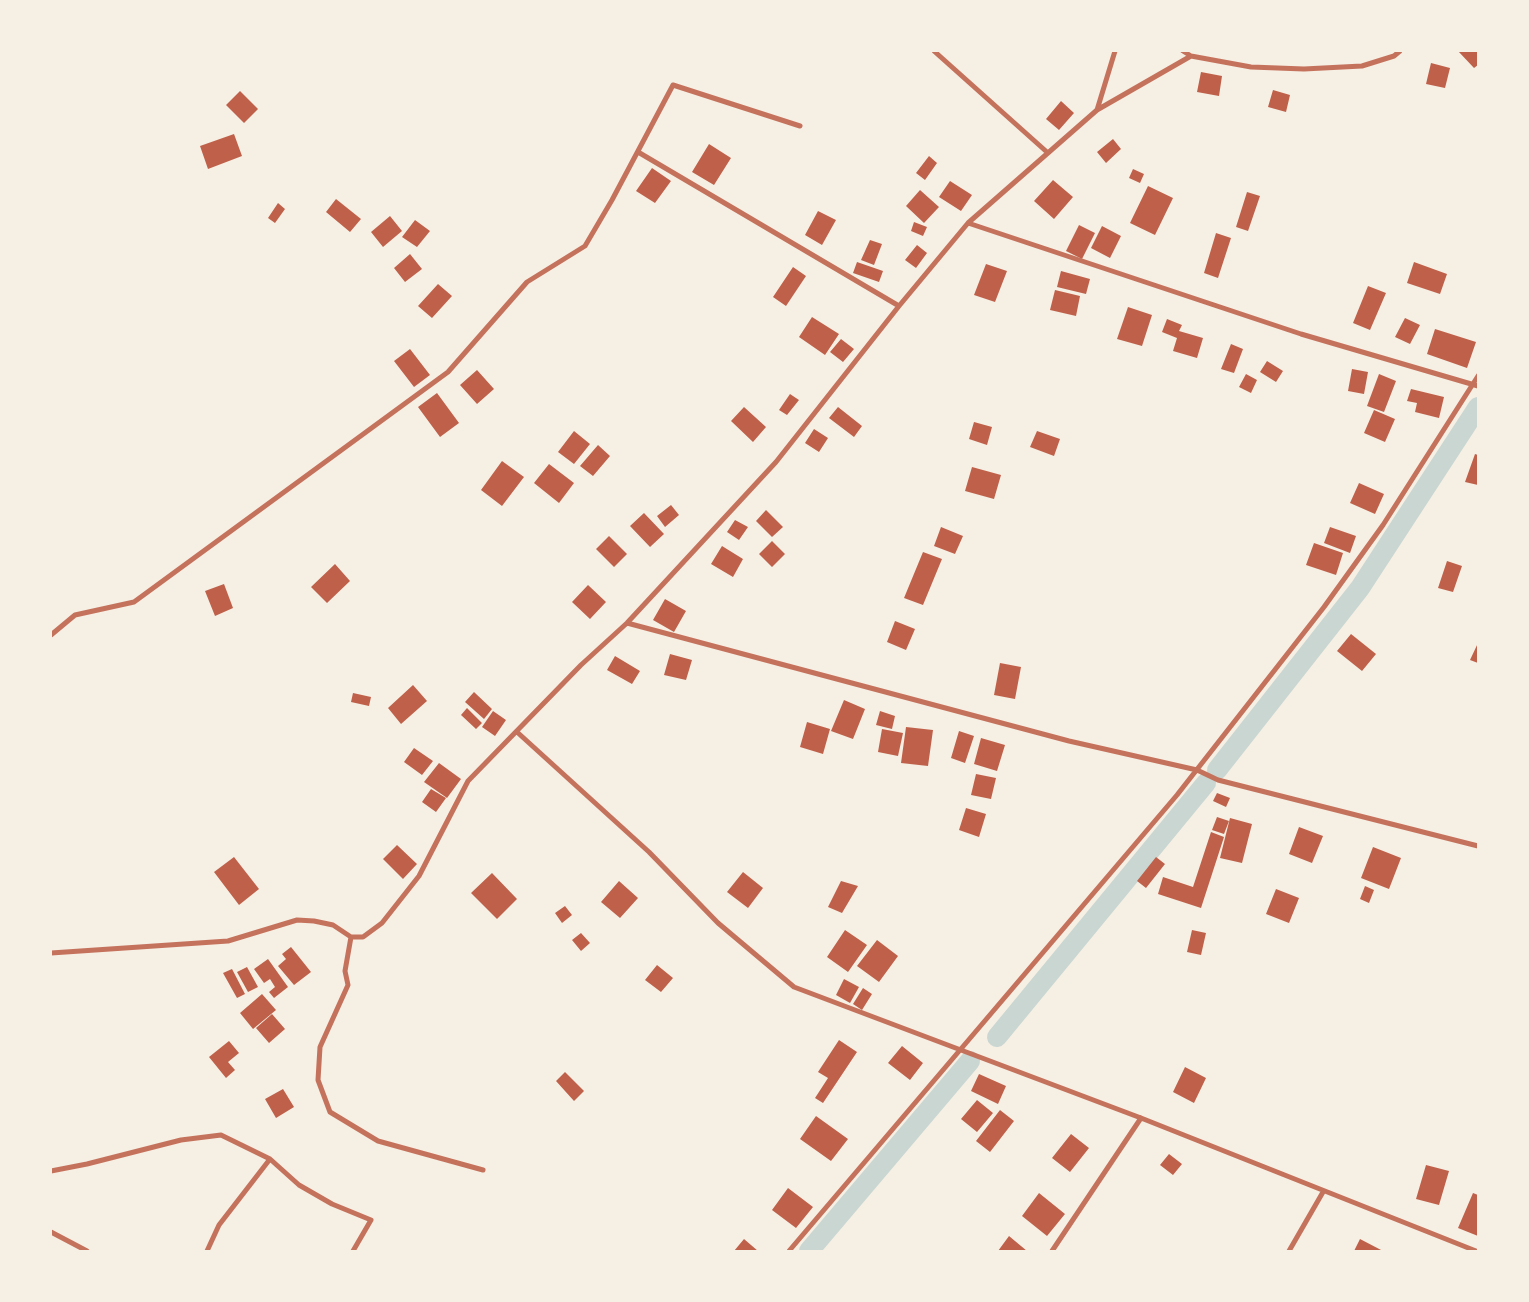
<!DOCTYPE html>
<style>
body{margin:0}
#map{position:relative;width:1529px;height:1302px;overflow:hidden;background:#f6efe4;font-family:"Times New Roman",serif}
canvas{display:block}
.frame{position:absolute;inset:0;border:52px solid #f6efe4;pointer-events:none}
</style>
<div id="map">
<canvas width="1529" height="1302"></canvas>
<div class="frame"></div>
</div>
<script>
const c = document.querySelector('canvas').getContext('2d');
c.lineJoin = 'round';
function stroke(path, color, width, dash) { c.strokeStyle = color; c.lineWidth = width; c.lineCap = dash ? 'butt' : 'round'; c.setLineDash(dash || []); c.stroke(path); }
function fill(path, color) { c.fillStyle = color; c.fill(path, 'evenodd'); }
const canal = new Path2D(`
 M 1217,770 L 1360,588 L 1478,407
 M 997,1037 L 1206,783
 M 809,1251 L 970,1061`);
const building = new Path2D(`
 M 1458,51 L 1478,51 L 1478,65 L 1474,68 Z
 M 1431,63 L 1450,68 L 1445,88 L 1426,84 Z
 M 1201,72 L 1222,76 L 1219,96 L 1197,92 Z
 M 1273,90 L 1290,95 L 1286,112 L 1268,107 Z
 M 240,91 L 258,109 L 244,123 L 226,105 Z
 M 1061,101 L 1074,113 L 1059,130 L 1046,119 Z
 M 234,134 L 242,156 L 208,169 L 200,146 Z
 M 1113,139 L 1121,149 L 1106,163 L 1097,152 Z
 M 709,144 L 731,158 L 714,185 L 692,172 Z
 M 929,156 L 937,163 L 925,180 L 916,173 Z
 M 652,168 L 671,181 L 655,203 L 636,191 Z
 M 1133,169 L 1144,174 L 1140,183 L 1129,178 Z
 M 1053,180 L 1073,197 L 1054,219 L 1034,201 Z
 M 950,181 L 972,195 L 961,211 L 939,197 Z
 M 1148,186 L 1173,198 L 1155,235 L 1130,223 Z
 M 920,190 L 939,207 L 924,223 L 906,206 Z
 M 1247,192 L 1260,196 L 1248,231 L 1236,227 Z
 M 336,199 L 361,219 L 350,232 L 326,212 Z
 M 278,203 L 285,209 L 275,223 L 268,218 Z
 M 818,211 L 836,220 L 822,245 L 805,235 Z
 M 390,216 L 402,231 L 383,247 L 371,232 Z
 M 415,220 L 430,231 L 417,247 L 402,237 Z
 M 914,222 L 927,227 L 923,236 L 911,231 Z
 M 1079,225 L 1095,233 L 1082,259 L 1066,251 Z
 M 1102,226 L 1121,236 L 1110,258 L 1091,248 Z
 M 1216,233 L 1231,238 L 1218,278 L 1204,273 Z
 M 870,240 L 882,244 L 874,265 L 861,260 Z
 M 917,245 L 927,253 L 916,268 L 905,260 Z
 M 410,254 L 422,269 L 405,282 L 394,268 Z
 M 857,262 L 883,271 L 879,282 L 853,273 Z
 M 1414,262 L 1447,274 L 1440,294 L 1407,283 Z
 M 986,264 L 1007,271 L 995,302 L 974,295 Z
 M 793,267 L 806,276 L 786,306 L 773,297 Z
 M 1061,271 L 1090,279 L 1086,294 L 1057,287 Z
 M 438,284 L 452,296 L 432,318 L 418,306 Z
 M 1368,286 L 1386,293 L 1370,330 L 1353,323 Z
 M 1055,290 L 1080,296 L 1076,316 L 1050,310 Z
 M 1128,307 L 1152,315 L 1142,346 L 1117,339 Z
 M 812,317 L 839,334 L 825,355 L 799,337 Z
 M 1405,318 L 1420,325 L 1410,344 L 1395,337 Z
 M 1167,319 L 1182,325 L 1179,331 L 1203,338 L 1197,358 L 1173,351 L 1177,338 L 1162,332 Z
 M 1435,329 L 1476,342 L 1467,368 L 1427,354 Z
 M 841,339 L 854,349 L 843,362 L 830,352 Z
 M 1231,344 L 1243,349 L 1234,373 L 1221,369 Z
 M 410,349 L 430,375 L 414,387 L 394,361 Z
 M 1267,361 L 1283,371 L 1276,382 L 1260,372 Z
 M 1352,369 L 1368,372 L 1364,394 L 1348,391 Z
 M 477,370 L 494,389 L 477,404 L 460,385 Z
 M 1246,374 L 1257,380 L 1251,393 L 1239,387 Z
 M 1379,374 L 1396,381 L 1384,412 L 1367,406 Z
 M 1411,389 L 1444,397 L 1439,418 L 1415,412 L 1417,403 L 1407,401 Z
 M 437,393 L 459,423 L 440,437 L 418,407 Z
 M 790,394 L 799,400 L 787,415 L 779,410 Z
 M 744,407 L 766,427 L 753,442 L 731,421 Z
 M 838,407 L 862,426 L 854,437 L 829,418 Z
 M 1374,410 L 1395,419 L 1385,442 L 1364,433 Z
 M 974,422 L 992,427 L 987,445 L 969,439 Z
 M 814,429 L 828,438 L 819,452 L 805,443 Z
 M 574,431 L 590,444 L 574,464 L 558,452 Z
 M 1037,431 L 1060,439 L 1054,456 L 1030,447 Z
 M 598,445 L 610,456 L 593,476 L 580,466 Z
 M 1475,454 L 1478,455 L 1478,485 L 1465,482 Z
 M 502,461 L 524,477 L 502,506 L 481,490 Z
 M 549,464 L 574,483 L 559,503 L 534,483 Z
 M 972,467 L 1001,475 L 994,499 L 965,491 Z
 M 1359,483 L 1384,494 L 1375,514 L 1350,503 Z
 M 671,505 L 679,515 L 665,527 L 657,516 Z
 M 766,510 L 783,527 L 772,537 L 756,521 Z
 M 644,513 L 664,534 L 650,547 L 630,526 Z
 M 735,520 L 748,527 L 739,540 L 727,532 Z
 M 941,527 L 963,536 L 955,554 L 934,546 Z
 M 1330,527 L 1356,536 L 1350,553 L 1324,543 Z
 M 609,536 L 627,554 L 614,567 L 596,549 Z
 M 772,541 L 785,554 L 772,567 L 759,554 Z
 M 1314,543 L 1343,553 L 1336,575 L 1306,565 Z
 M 722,546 L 743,559 L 733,577 L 711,564 Z
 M 923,552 L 942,559 L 923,605 L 904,598 Z
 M 1447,561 L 1462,566 L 1453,592 L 1438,588 Z
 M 335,564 L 350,581 L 327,603 L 311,587 Z
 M 224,584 L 233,608 L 215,616 L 205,591 Z
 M 588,585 L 606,602 L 590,619 L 572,602 Z
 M 665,599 L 686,611 L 674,632 L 653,620 Z
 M 895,621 L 915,629 L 906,650 L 887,642 Z
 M 1351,634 L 1376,654 L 1362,671 L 1337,651 Z
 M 1478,643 L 1478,663 L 1470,660 Z
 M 670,654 L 692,660 L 686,680 L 664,675 Z
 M 615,656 L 640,671 L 632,684 L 607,670 Z
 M 1000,663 L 1021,667 L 1015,699 L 994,695 Z
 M 413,685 L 427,701 L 401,724 L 388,708 Z
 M 474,692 L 492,709 L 484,719 L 465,702 Z
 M 353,693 L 371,697 L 369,706 L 351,702 Z
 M 844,700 L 865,709 L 853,739 L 831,731 Z
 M 467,708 L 482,723 L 476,729 L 461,715 Z
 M 493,711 L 506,720 L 495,736 L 482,727 Z
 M 880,711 L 895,716 L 892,729 L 876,725 Z
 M 807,722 L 830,729 L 823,754 L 800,747 Z
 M 906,727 L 933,730 L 928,766 L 901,763 Z
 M 882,729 L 903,733 L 898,756 L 878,752 Z
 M 959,731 L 974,736 L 965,763 L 951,758 Z
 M 981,738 L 1005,745 L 997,771 L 974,764 Z
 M 414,748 L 433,761 L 422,775 L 404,762 Z
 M 439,763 L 461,779 L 447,798 L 424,782 Z
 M 976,774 L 996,778 L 991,799 L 971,795 Z
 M 431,789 L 446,798 L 436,812 L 422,802 Z
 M 1217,793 L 1230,798 L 1226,807 L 1213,801 Z
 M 966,808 L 986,814 L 979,837 L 959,830 Z
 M 1217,817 L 1229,821 L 1224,834 L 1212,830 Z
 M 1230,818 L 1252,824 L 1242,863 L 1220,858 Z
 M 1299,827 L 1323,836 L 1312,863 L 1289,854 Z
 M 1211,832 L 1224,837 L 1201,908 L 1158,894 L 1163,877 L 1193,887 Z
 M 397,845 L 417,864 L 403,879 L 383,859 Z
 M 1373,847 L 1401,858 L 1389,889 L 1361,878 Z
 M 234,857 L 259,889 L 239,905 L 214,872 Z
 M 1156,857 L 1165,864 L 1146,888 L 1137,881 Z
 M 743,872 L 763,888 L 748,908 L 727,892 Z
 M 492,873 L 517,899 L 497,919 L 471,893 Z
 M 619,881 L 638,898 L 620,918 L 601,902 Z
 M 841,881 L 858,886 L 842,913 L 828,907 Z
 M 1365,886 L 1374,890 L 1369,903 L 1360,899 Z
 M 1276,889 L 1299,898 L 1289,923 L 1266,914 Z
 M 565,906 L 572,915 L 562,923 L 555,913 Z
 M 845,930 L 867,945 L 848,972 L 827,957 Z
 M 1192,930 L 1206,933 L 1201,955 L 1187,952 Z
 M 581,933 L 590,943 L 581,951 L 572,940 Z
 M 877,940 L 898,956 L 879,982 L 857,966 Z
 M 291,947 L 311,972 L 294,985 L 278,966 L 286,959 L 282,954 Z
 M 268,959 L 288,987 L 274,998 L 269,992 L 275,987 L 270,979 L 264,983 L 254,969 Z
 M 657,965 L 673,978 L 661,992 L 645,980 Z
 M 247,967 L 258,987 L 248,992 L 237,972 Z
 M 232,969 L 245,994 L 237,998 L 223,973 Z
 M 844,979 L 859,987 L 850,1003 L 836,995 Z
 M 863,988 L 872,994 L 862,1010 L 853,1004 Z
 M 262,994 L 276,1010 L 253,1029 L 240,1013 Z
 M 272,1014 L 285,1029 L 269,1043 L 256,1028 Z
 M 839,1040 L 857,1052 L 823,1103 L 815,1098 L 828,1078 L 818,1072 Z
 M 229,1041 L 239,1053 L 228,1062 L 235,1070 L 226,1078 L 209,1057 Z
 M 902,1046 L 923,1063 L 910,1080 L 888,1063 Z
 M 1185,1067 L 1206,1078 L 1194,1103 L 1173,1092 Z
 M 565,1072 L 584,1091 L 574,1101 L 556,1081 Z
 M 979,1074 L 1006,1086 L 998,1104 L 971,1091 Z
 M 283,1089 L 294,1107 L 276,1118 L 265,1099 Z
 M 977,1100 L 993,1113 L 977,1132 L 961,1119 Z
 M 1000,1110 L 1014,1121 L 990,1152 L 976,1141 Z
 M 816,1116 L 848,1139 L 831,1161 L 800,1139 Z
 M 1071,1134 L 1089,1148 L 1070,1172 L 1052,1158 Z
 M 1169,1154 L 1182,1164 L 1173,1175 L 1160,1165 Z
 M 1426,1165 L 1449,1171 L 1439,1205 L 1416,1199 Z
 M 788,1188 L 813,1207 L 796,1228 L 772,1210 Z
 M 1039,1193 L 1065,1214 L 1047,1236 L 1022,1216 Z
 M 1473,1193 L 1478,1195 L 1478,1236 L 1458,1228 Z
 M 1009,1236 L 1027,1251 L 998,1251 Z
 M 744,1239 L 758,1251 L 734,1251 Z
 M 1360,1239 L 1383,1251 L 1354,1251 Z`);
const minor = new Path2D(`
 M 934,51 L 1048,153
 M 1183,51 L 1191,56
 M 1097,110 L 1115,51
 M 638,152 L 899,306
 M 968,223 L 1301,334 L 1478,386
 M 627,623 L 1069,741 L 1197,770 L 1218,780 L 1478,846
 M 51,635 L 75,615 L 134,602 L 448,372 L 527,282 L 585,246 L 612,200 L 673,85 L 800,126
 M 517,732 L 649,852 L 718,923 L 794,987 L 1141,1118 L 1476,1251
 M 351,937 L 345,971 L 348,985 L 320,1047 L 318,1080 L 330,1112 L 378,1141 L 483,1170
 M 51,953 L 228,941 L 297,920 L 314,921 L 333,925 L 351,937 L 363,937 L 382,923 L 419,876 L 468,781 L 581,665 L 627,623 L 776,462 L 899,306 L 968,223 L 1097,110 L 1191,56 L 1251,67 L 1304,69 L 1362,66 L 1394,56 L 1400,51
 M 51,1171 L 87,1164 L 181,1140 L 221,1135 L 270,1159 L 299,1185 L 332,1204 L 371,1220 L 353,1251
 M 51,1232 L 87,1251
 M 207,1251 L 219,1225 L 270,1159
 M 789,1251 L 1177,795 L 1324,607 L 1383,525 L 1478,376
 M 1052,1251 L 1141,1118
 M 1289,1251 L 1323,1192`);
stroke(canal, '#c9d6d2', 20);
fill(building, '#bf614a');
stroke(minor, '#c5725c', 5);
</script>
